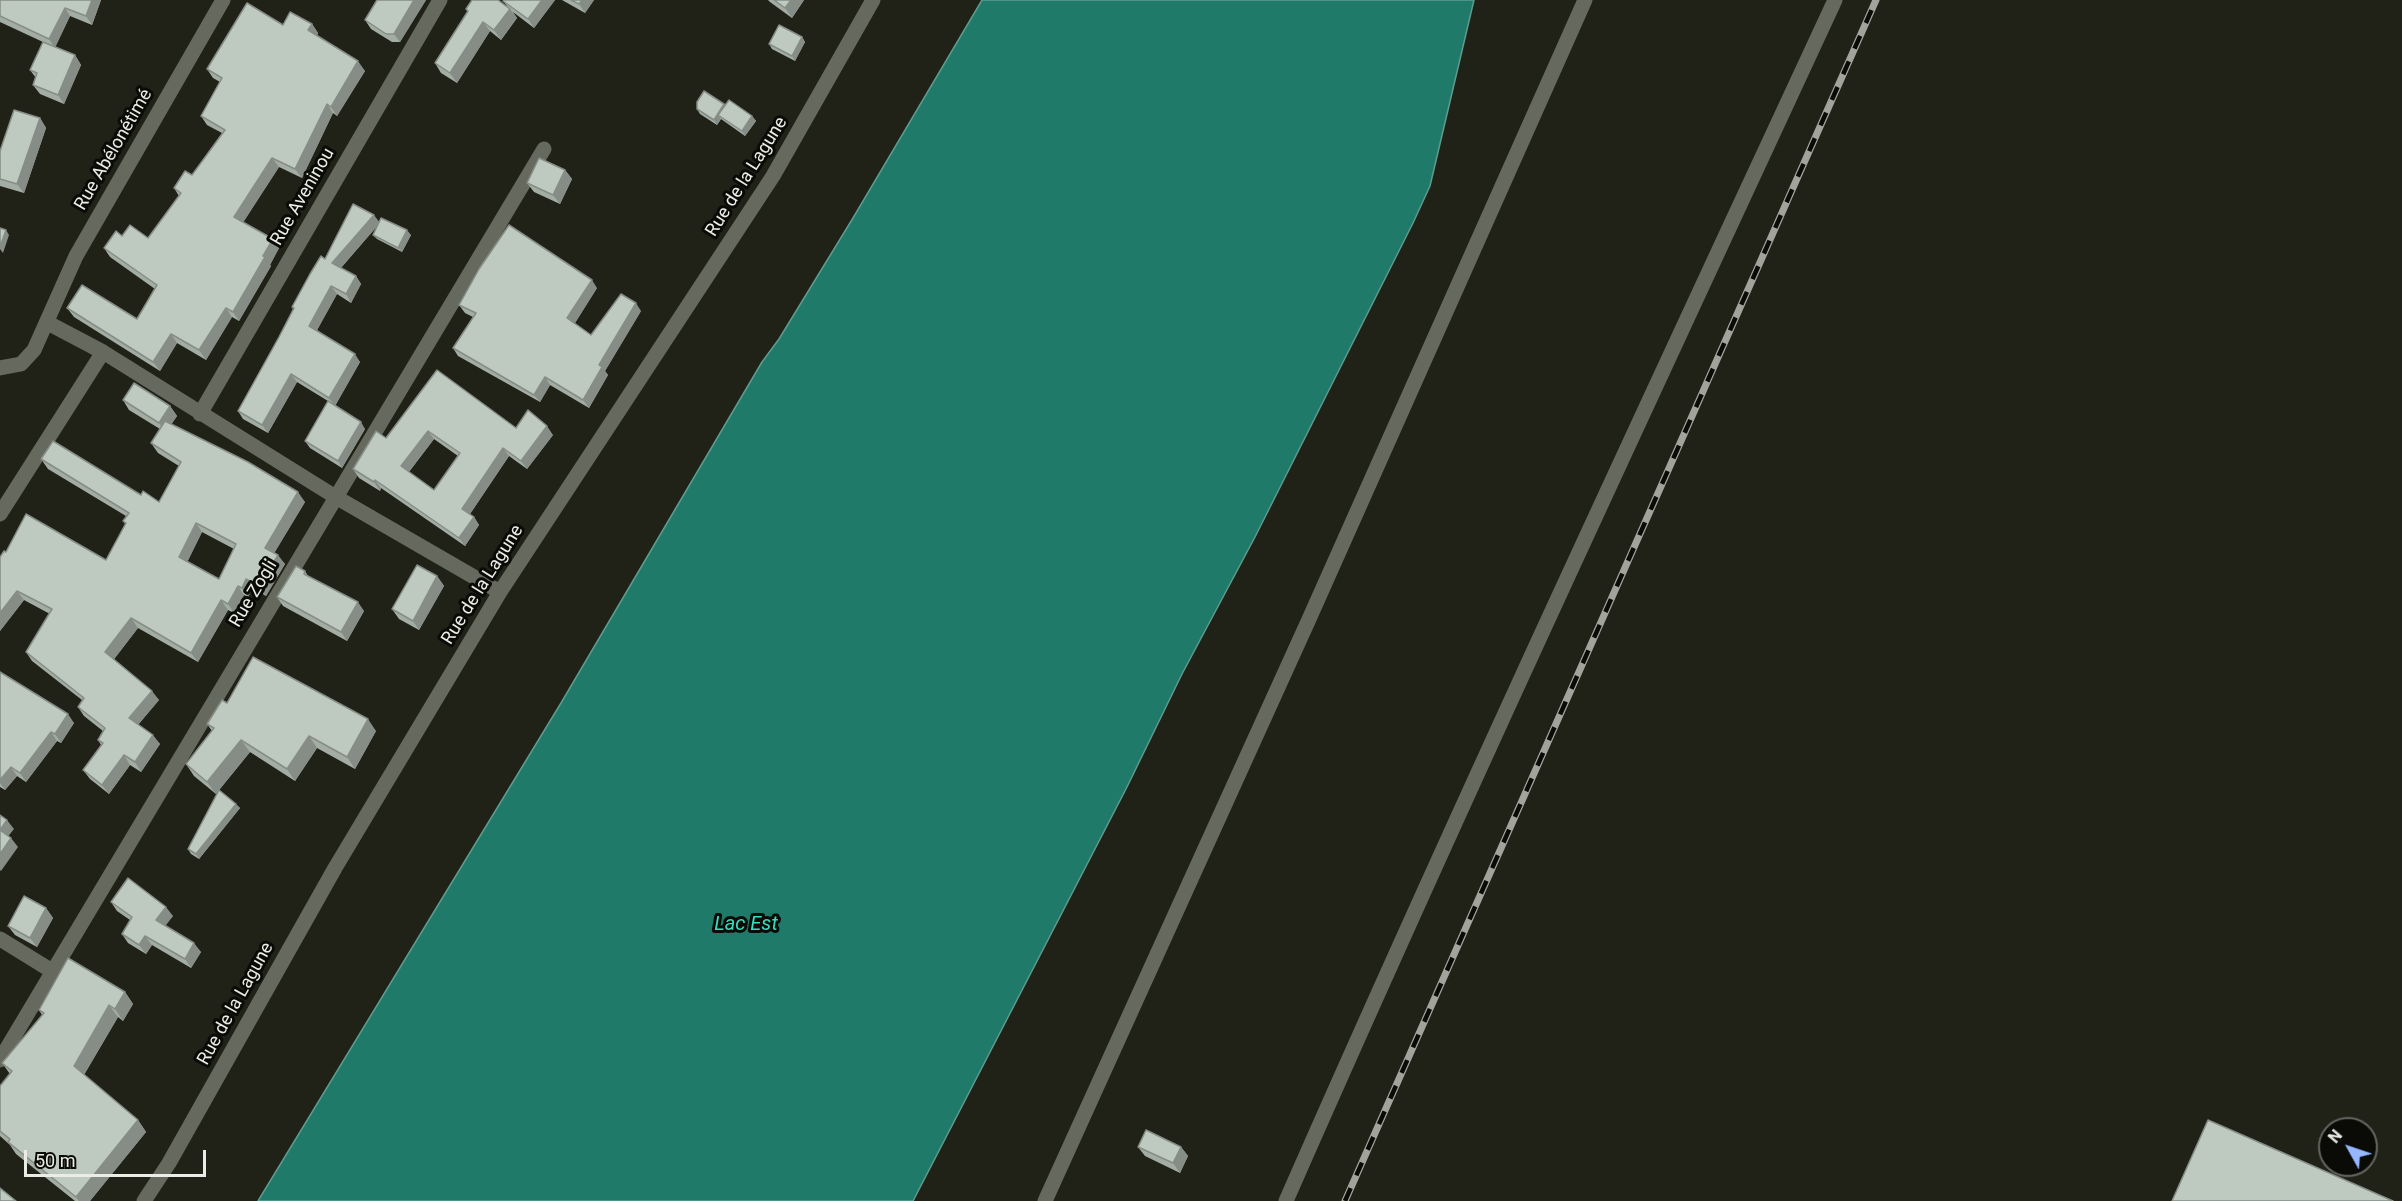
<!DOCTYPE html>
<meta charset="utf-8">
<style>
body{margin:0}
#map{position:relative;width:2402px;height:1201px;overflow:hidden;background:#202218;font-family:Roboto,sans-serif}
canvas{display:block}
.north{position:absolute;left:2318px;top:1117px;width:60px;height:60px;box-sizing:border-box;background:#0a0b07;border:2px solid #646560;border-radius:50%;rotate:310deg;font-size:16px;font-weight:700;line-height:24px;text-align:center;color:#eaece5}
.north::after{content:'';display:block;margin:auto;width:21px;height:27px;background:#96b6fd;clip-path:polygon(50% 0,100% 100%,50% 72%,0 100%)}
.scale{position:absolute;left:24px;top:1150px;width:182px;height:27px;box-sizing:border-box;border:3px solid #eaece5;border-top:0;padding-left:8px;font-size:18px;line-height:21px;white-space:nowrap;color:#eaece5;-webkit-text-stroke:4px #0a0b07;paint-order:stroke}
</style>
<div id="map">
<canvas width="2402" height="1201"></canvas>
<div class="north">N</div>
<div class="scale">50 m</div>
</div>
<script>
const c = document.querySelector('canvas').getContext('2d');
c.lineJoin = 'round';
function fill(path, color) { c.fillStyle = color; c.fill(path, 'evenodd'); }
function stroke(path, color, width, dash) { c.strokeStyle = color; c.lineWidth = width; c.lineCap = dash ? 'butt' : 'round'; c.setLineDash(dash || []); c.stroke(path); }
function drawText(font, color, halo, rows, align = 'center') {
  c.font = font + ' Roboto,sans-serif'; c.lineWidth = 6; c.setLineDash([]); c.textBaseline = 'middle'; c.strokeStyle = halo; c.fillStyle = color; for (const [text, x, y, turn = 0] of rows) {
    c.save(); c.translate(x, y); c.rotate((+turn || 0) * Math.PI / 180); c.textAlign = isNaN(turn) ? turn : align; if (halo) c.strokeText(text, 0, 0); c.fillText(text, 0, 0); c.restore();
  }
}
const water = new Path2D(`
 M 982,0 L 1474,0 L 1430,186 L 1413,223 L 1255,537 L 1182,674 L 1127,787 L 913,1201 L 258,1201 L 561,703 L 762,362 L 779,339 L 853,218 Z`);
const minor = new Path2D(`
 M 48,323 L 103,352 L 334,496 L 500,592
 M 0,368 L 21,364 L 34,350 L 76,256 L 223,0
 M 200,414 L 440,0
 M 0,514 L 103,352
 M 0,939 L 52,971
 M 0,1060 L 544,149
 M 144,1201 L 169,1163 L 335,868 L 500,592 L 773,176 L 873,0
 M 1045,1201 L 1310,617 L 1585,0
 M 1286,1201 C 1463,798 1650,399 1835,0`);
const rail = new Path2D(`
 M 1345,1201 L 1876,0`);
const wall = new Path2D(`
 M 0,0 L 101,0 L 92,25 L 70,16 L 55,47 L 75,55 L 81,65 L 64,104 L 40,94 L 33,85 L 36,78 L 30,70 L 43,42 L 0,22 Z
 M 377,0 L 426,0 L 400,42 L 392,42 L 371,29 L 365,20 Z
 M 555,0 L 534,28 L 513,12 L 517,18 L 501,40 L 490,31 L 457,83 L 441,73 L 435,63 L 468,12 L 466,9 L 507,6 L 503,1 Z
 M 562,0 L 594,0 L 585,13 Z
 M 768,0 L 804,0 L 792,18 L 770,2 Z
 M 312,24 L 318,33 L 317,36 L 365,71 L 337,116 L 333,113 L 302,178 L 279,167 L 243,222 L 279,248 L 270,265 L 271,266 L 239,321 L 232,317 L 206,360 L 177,343 L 160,371 L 74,317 L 67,308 L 137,319 L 155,289 L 110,257 L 104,248 L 122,236 L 148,238 L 179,196 L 174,188 L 192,175 L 222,133 L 207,125 L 201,116 L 220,82 L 213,78 L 207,69 L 283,25 Z
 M 802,37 L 805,42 L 795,61 L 772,49 L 769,44 Z
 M 724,104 L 725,105 L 752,116 L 756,121 L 745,136 L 721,119 L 717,125 L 700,114 L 697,109 Z
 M 40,118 L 46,128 L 24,193 L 0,186 L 0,151 Z
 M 565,170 L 572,179 L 560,204 L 534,192 L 527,183 Z
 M 379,222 L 411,235 L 402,252 L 377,239 L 373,235 L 378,225 L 341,268 L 356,276 L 361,284 L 351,303 L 337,294 L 317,330 L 360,362 L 335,406 L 365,429 L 342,468 L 310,448 L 305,441 L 328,401 L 297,382 L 268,433 L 243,419 L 238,411 L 279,337 L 293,309 L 292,307 L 325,259 Z
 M 597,288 L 575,323 L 591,335 L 641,311 L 605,371 L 608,375 L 589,408 L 550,385 L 540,402 L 458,356 L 453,348 L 473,317 L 465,313 L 459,305 Z
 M 437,370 L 516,428 L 553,435 L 527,469 L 509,456 L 470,514 L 474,517 L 479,525 L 465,546 L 381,488 L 380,491 L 359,478 L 353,469 L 386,438 ZM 434,439 L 458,456 L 434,490 L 409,472 Z
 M 123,400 L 170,406 L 177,416 L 171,424 L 305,502 L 274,553 L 285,564 L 266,596 L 253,588 L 248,597 L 244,595 L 234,613 L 228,610 L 198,662 L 138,628 L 114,659 L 159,700 L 138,725 L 160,744 L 141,772 L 130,765 L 109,794 L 90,779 L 83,770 L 101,745 L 98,740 L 103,731 L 84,716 L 78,707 L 82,700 L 32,661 L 26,652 L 50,614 L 24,600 L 0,631 L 0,557 L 6,552 L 106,560 L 125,524 L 123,521 L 126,516 L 48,469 L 41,459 L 141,495 L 159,502 L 179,466 L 158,453 L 151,443 L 160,429 L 129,410 ZM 202,532 L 234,549 L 219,579 L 187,562 Z
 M 305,571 L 308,576 L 364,611 L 347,641 L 283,606 L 277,597 Z
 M 437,576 L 444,586 L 419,630 L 399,619 L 392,609 Z
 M 0,672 L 74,723 L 61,743 L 57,741 L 26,782 L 17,776 L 5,790 L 0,787 Z
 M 227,703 L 376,731 L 355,769 L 317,748 L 295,781 L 250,752 L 219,790 L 240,808 L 199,859 L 191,854 L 188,849 L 219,790 L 216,794 L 194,776 L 186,764 L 212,731 L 207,724 Z
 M 111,902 L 173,916 L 165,925 L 201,952 L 191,968 L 152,945 L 146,954 L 128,943 L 122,934 L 130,920 L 117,911 Z
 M 46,908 L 53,918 L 37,947 L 15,935 L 8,926 Z
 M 125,992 L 133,1004 L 123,1021 L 118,1017 L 84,1075 L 138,1120 L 146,1132 L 90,1201 L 75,1201 L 16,1154 L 10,1145 L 0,1136 L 0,1086 L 10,1074 L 2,1063 L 42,1015 L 39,1010 Z
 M 1138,1147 L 1181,1147 L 1188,1156 L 1180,1173 L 1145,1156 Z`);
const shadedWall = new Path2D(`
 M 92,0 L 101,0 L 92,25 L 86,16 Z
 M 414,0 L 426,0 L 400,42 L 394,34 Z
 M 542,0 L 555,0 L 534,28 L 528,19 Z
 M 582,0 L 594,0 L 585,13 L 579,4 Z
 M 791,0 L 804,0 L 792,18 L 785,8 Z
 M 65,8 L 70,16 L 55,48 L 49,39 Z
 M 510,9 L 517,18 L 501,40 L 494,30 Z
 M 483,22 L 490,31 L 457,83 L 450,73 Z
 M 312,24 L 318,33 L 314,39 L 308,30 Z
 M 802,37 L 805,42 L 795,61 L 792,56 Z
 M 75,55 L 81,65 L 64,104 L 58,95 Z
 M 358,61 L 365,71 L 337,116 L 331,107 Z
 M 327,104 L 333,113 L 302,178 L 295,169 Z
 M 724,104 L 727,108 L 718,115 L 721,119 L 717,125 L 714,120 Z
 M 752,116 L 756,121 L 745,136 L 742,131 Z
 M 40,118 L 46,128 L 24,193 L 17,184 Z
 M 272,158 L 279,167 L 241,226 L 234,217 Z
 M 565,170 L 572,179 L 560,204 L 553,195 Z
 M 374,215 L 380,223 L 338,271 L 332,263 Z
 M 6,230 L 9,235 L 3,253 L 0,249 L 0,247 Z
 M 407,230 L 411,235 L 402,252 L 398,248 Z
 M 273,239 L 279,248 L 270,265 L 271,266 L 239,321 L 233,312 Z
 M 356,276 L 361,284 L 351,303 L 346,294 Z
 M 592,280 L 597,288 L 573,326 L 567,318 Z
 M 331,286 L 337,294 L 315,334 L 309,326 Z
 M 636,303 L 641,311 L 605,371 L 608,375 L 589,408 L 583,400 L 599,365 Z
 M 226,308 L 232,317 L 206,360 L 199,350 Z
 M 171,334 L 177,343 L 160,371 L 153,362 Z
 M 355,354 L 360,362 L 335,406 L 329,398 Z
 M 291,374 L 297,382 L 268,433 L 262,425 Z
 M 545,377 L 550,385 L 540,402 L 534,395 Z
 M 170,406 L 177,416 L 166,433 L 159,423 Z
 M 361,422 L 365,429 L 342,468 L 338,461 Z
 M 547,426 L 553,435 L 527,469 L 521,461 Z
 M 428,431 L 434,439 L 407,474 L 401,466 Z
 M 503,448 L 509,456 L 468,517 L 462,509 Z
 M 375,480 L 381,488 L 380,491 L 374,482 Z
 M 298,492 L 305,502 L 272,557 L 265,548 Z
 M 474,517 L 479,525 L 465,546 L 459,538 Z
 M 196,523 L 202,532 L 185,567 L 179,557 Z
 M 278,555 L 285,564 L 266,596 L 259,586 Z
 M 437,576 L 444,586 L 419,630 L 413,621 Z
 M 246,579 L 253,588 L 248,597 L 242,588 Z
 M 238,586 L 244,595 L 234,613 L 228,604 Z
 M 17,591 L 24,600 L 0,631 L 0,613 Z
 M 221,600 L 228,610 L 198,662 L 191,653 Z
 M 358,602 L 364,611 L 347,641 L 341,632 Z
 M 131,618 L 138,628 L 112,662 L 105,652 Z
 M 152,691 L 159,700 L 135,728 L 129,718 Z
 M 68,714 L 74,723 L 61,743 L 55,734 Z
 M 368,719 L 376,731 L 355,769 L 347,757 Z
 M 51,732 L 57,741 L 26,782 L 20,773 Z
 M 153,735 L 160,744 L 141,772 L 135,762 Z
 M 309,736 L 317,748 L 295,781 L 287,769 Z
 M 241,740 L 250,752 L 216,794 L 207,782 Z
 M 124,755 L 130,765 L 109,794 L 102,785 Z
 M 11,767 L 17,776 L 5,790 L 0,783 L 0,780 Z
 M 236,804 L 240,808 L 199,859 L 196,854 Z
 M 7,820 L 14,829 L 6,839 L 0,830 Z
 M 11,838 L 18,847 L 1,871 L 0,870 L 0,854 Z
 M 166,907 L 173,916 L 163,929 L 156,920 Z
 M 46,908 L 53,918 L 37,947 L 30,938 Z
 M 145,936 L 152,945 L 146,954 L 139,945 Z
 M 194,943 L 201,952 L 191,968 L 185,959 Z
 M 125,992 L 133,1004 L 123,1021 L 115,1009 Z
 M 109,1005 L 118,1017 L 82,1078 L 74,1066 Z
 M 138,1120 L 146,1132 L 90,1201 L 79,1201 L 76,1197 Z
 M 1181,1147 L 1188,1156 L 1180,1173 L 1173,1163 Z`);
const building = new Path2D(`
 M 0,0 L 92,0 L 86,16 L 65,8 L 49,39 L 0,16 Z
 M 377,0 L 414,0 L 394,34 L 386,34 L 365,20 Z
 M 472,0 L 498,0 L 510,9 L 494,30 L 483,22 L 450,73 L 435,63 L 468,11 L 466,9 Z
 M 504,0 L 542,0 L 528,19 L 503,1 Z
 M 571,0 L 582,0 L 579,4 Z
 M 774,0 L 791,0 L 785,8 Z
 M 247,3 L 283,25 L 290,12 L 312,24 L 308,30 L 358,61 L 331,107 L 327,104 L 295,169 L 272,158 L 234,217 L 273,239 L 263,256 L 265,257 L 233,312 L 226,308 L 199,350 L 171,334 L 153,362 L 67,308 L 82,285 L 137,319 L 157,285 L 104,248 L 116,231 L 122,236 L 130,225 L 148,238 L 181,193 L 174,188 L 185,171 L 192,175 L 225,130 L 201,116 L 222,78 L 207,69 Z
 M 779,25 L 802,37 L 792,56 L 769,44 Z
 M 43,42 L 75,55 L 58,95 L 33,85 L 37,73 L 30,70 Z
 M 704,91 L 724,104 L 714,120 L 697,109 L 697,102 Z
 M 729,100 L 752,116 L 742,131 L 718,115 Z
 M 14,110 L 40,118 L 17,184 L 0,179 L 0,151 Z
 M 539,158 L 565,170 L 553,195 L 527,183 Z
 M 353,204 L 374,215 L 332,263 L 356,276 L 346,294 L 331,286 L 309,326 L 355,354 L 329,398 L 291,374 L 262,425 L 238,411 L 279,337 L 294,308 L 292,307 L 310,274 L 321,256 L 325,259 Z
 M 381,218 L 407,230 L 398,248 L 373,235 Z
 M 509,225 L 592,280 L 567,318 L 591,335 L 621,294 L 636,303 L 599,365 L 602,367 L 583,400 L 545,377 L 534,395 L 453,348 L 476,313 L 459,305 L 479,269 Z
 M 0,228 L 6,230 L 0,247 Z
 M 437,370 L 516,428 L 528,410 L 547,426 L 521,461 L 503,448 L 462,509 L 474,517 L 459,538 L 375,480 L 374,482 L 353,469 L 376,431 L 386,438 ZM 428,431 L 460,453 L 434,490 L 401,466 Z
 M 134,383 L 170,406 L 159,423 L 123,400 Z
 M 328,401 L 361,422 L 338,461 L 305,441 Z
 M 165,421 L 248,462 L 298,492 L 265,548 L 278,555 L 259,586 L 246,579 L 242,588 L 238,586 L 228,604 L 221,600 L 191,653 L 131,618 L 105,652 L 152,691 L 129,718 L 153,735 L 135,762 L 124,755 L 102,785 L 83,770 L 103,743 L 98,740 L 105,728 L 78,707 L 84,698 L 26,652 L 52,609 L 17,591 L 0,613 L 0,557 L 4,551 L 6,552 L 26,514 L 106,560 L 126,523 L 123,521 L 129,513 L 41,459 L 53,441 L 141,495 L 143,491 L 159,502 L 181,462 L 151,443 ZM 196,523 L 236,544 L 219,579 L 179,557 Z
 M 417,565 L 437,576 L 413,621 L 392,609 Z
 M 296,566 L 305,571 L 304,574 L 358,602 L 341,632 L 277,597 Z
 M 253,657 L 368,719 L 347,757 L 309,736 L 287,769 L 241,740 L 207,782 L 186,764 L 214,728 L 207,724 L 222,700 L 227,703 Z
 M 0,672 L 68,714 L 55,734 L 51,732 L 20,773 L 11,767 L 0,780 Z
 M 219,790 L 236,804 L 196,854 L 188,849 Z
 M 0,815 L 7,820 L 0,830 Z
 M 0,830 L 11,838 L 0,854 Z
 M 128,878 L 166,907 L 156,920 L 194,943 L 185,959 L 145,936 L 139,945 L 122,934 L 132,917 L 111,902 Z
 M 24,896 L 46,908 L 30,938 L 8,926 Z
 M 68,958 L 125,992 L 115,1009 L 109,1005 L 74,1066 L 138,1120 L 76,1197 L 8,1142 L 10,1139 L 0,1131 L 0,1086 L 12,1071 L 2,1063 L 44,1013 L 39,1010 Z
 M 2208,1120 L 2393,1201 L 2172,1201 Z
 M 1146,1130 L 1181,1147 L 1173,1163 L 1138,1147 Z
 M 0,1188 L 16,1201 L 0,1201 Z`);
const streetNames = [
 ["Rue Abélonétimé",114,150,-60],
 ["Rue de la Lagune",747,177,-58],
 ["Rue Aveninou",303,197,-60],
 ["Rue de la Lagune",483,585,-58],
 ["Rue Zogli",254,594,-59],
 ["Rue de la Lagune",236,1004,-61]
];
const waterNames = [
 ["Lac Est",746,925]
];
fill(water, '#207a69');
stroke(water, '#5d9c8e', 1.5);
stroke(minor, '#66695d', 15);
stroke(rail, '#a2a49c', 7);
stroke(rail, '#0a0b07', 4.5, [14]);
fill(wall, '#a3ada4');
fill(shadedWall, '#858d86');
fill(building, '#bec9bf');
stroke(building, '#858d86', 1.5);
drawText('18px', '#eaece5', '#0a0b07', streetNames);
drawText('italic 20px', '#37ddbe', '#0a0b07', waterNames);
</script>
